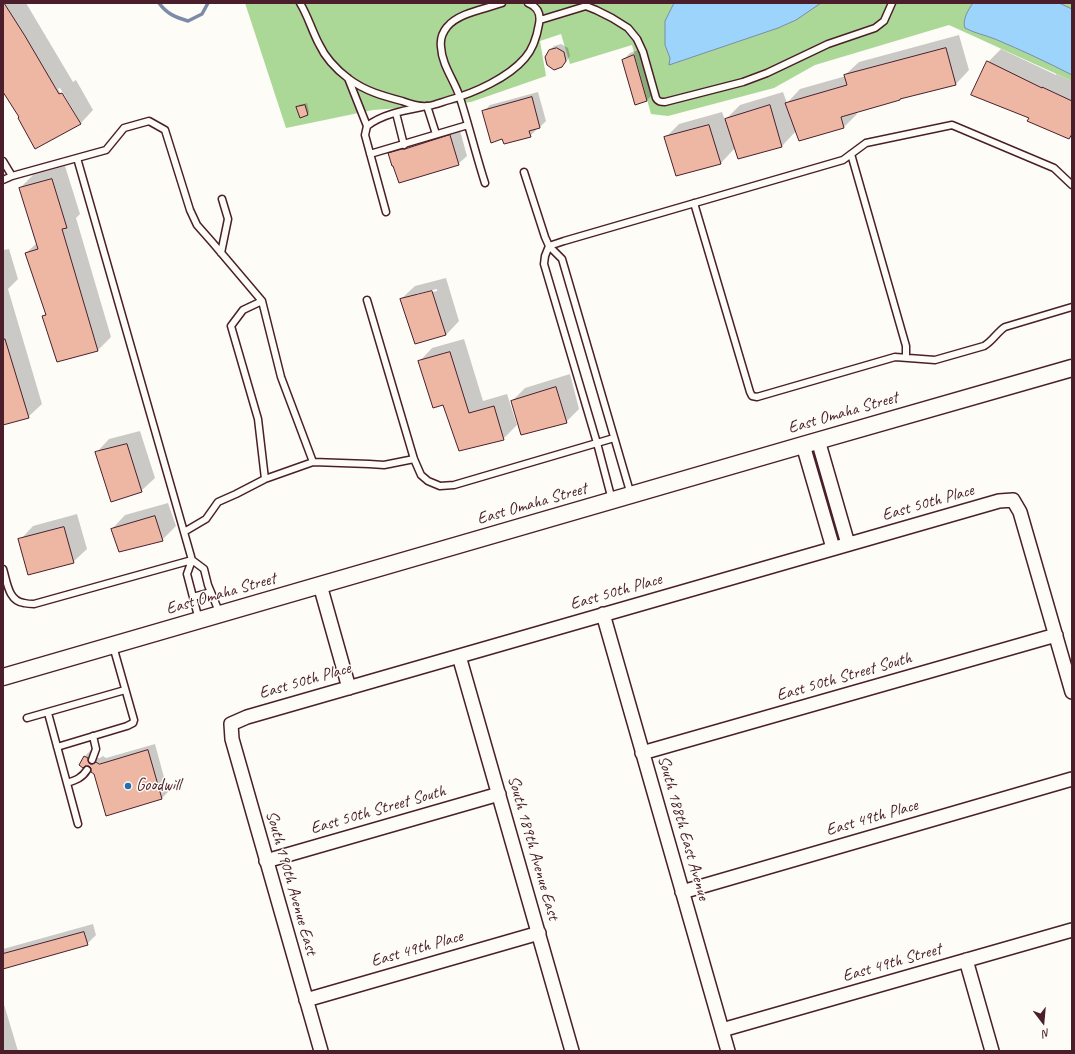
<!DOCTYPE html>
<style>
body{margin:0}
#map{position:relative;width:1075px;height:1054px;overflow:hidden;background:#fdfcf7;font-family:Caveat,sans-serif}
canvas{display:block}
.frame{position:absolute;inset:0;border:4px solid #4a1f2b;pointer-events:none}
.north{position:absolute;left:1023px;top:1002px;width:40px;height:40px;-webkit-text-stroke:3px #fdfcf7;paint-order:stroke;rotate:164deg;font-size:11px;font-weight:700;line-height:16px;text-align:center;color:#4a1f2b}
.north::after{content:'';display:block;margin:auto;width:14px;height:18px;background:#4a1f2b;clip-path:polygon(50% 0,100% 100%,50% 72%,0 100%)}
</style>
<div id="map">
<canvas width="1075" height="1054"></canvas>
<div class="frame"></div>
<div class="north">N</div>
</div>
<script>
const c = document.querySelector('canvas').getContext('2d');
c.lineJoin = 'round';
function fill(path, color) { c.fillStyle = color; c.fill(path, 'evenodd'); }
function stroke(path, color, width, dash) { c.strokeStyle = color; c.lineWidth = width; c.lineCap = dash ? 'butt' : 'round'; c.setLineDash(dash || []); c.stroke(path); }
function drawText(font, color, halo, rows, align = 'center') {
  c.font = font + ' Caveat,sans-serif'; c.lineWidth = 3; c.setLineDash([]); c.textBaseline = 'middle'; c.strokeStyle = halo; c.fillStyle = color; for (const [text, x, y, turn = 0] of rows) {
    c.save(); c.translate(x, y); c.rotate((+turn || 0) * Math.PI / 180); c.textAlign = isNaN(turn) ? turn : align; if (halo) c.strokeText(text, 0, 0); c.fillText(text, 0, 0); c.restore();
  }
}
const green = new Path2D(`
 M 245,3 L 1072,3 L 1072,81 L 949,25 L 815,65 L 774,88 L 668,116 L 651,114 L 632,45 L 570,64 L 561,34 L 540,41 L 546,76 L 471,102 L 427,106 L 373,110 L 286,128 Z`);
const water = new Path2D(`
 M 675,3 L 821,3 L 796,20 L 778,28 L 669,65 L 670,58 L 665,45 L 665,21 L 673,5 Z
 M 973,3 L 1059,3 L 1072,9 L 1072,75 C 1047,62 1021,50 995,39 C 985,35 974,33 965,28 C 962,20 968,10 973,3 Z`);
const shadow = new Path2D(`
 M 3,3 L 26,3 L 73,82 L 76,80 L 93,110 L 80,124 L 20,117 L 3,91 ZM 60,88 L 79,120 L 77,120 L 58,89 Z
 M 959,35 L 969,70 L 956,84 L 901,98 L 856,112 L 857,114 L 843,128 L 796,131 L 782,146 L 738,158 L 735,148 L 721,163 L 665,138 L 679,124 L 722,112 L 725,120 L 740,105 L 783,92 L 787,103 L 800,89 L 846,76 L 845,75 L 859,62 Z
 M 561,44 L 568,48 L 570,56 L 566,62 L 562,66 L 549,51 L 554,46 Z
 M 641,49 L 653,94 L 647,100 L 623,60 L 630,53 Z
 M 1001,49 L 1056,75 L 1056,74 L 1072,81 L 1072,135 L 1069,138 L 1030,118 L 988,62 Z
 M 538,92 L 546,121 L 540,127 L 536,128 L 537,129 L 530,136 L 503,138 L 483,112 L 490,105 Z
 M 307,103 L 309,112 L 308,114 L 298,107 L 299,105 Z
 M 459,127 L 467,156 L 458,164 L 389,154 L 398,145 Z
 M 65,166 L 80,214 L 76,218 L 111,337 L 98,350 L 43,316 L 47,313 L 26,253 L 37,243 L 20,188 L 33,175 Z
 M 9,249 L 18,279 L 8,289 L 42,404 L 28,417 L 3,424 L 3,250 Z
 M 446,278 L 459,321 L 446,335 L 401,299 L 415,286 ZM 437,289 L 437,291 L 416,296 L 416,294 Z
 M 464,339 L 483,401 L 507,394 L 517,425 L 503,439 L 443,404 L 419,362 L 432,348 Z
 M 570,374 L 579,409 L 566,422 L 512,401 L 525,388 Z
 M 140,431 L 155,478 L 141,491 L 96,453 L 109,439 Z
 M 168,503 L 176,526 L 162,540 L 112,529 L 125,515 Z
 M 77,514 L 87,549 L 73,562 L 20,540 L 33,526 Z
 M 155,744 L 168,792 L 162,798 L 107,814 L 92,768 L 85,756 L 91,750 L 94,752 L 94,755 L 97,758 L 100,758 L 103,756 L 106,758 Z
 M 93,924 L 96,935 L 87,944 L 3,968 L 3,949 Z
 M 3,1001 L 18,1051 L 3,1051 Z`);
const stream = new Path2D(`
 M 159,3 C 167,14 175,17 188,21 L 202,14 L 208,3`);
const building = new Path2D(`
 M 3,3 L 4,3 L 25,36 L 59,94 L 62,93 L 81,124 L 35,149 L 18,118 L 19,117 L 3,92 Z
 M 557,48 L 564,52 L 566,61 L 562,67 L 554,70 L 547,65 L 545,57 L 549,50 Z
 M 946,48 L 956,85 L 900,99 L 900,100 L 841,117 L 844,128 L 799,141 L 785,103 L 847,85 L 844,75 Z
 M 634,55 L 647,101 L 635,105 L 622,60 Z
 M 987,61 L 1042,88 L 1042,87 L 1072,101 L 1072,134 L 1069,139 L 1027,121 L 1029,118 L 971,95 Z
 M 532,97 L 540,128 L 529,131 L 531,137 L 504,144 L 502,139 L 491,143 L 482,111 Z
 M 305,105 L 308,115 L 300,118 L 296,107 Z
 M 770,105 L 782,147 L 738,159 L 725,119 Z
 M 709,125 L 721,164 L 676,176 L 664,137 Z
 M 450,135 L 459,165 L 399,183 L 393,166 L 392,166 L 388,153 L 402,149 L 405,149 L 408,148 Z
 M 52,179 L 67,228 L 62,229 L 98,351 L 57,362 L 42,316 L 46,315 L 25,253 L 38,249 L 19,188 Z
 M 432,291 L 446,335 L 415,344 L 400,299 Z
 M 3,339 L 5,339 L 29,418 L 3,425 Z
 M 450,352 L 469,413 L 494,406 L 504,440 L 459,451 L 443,405 L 433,408 L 418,361 Z
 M 556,387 L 567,423 L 521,435 L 511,401 Z
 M 127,444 L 142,492 L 111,502 L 95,452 Z
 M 155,516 L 163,541 L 119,552 L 111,529 Z
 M 64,527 L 74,563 L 28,575 L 18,539 Z
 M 148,750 L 162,799 L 106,816 L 94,774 L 91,772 L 91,768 L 89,766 L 85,766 L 83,768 L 79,765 L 84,756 L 88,758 L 88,761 L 90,764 L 93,764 L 96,762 L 99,764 Z
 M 84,932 L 88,945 L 3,969 L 3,954 Z`);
const service = new Path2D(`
 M 300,3 C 308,16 312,31 319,44 C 325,57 337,70 349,79 C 365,91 383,96 402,101 C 410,104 420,107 428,106 C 435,105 442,102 449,100 C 474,93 508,78 525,58 C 533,49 537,36 539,24 C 541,14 538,7 528,3
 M 540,20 L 586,6 L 596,10 L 612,18 L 628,28 L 637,39 L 643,52 L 656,98 C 658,102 661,102 665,102 L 743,82 L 767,73 L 828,44 L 875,28 L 884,21 L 892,3
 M 348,78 L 367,126
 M 396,113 L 404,145
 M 370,154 L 468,125
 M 851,154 L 906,346 L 906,357
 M 77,158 L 192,560 L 204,569 L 208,585 L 220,614
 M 3,161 L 12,176
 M 524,172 L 545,237 L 549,246 L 562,259 L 631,495
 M 3,180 L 12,176 L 106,150 L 124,128 L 149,121 L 165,130 L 190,210 L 197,225 L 212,242 L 262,301 L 281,377 L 313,462
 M 485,183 C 476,155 469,126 460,98 C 455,81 442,66 441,47 C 440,39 442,33 447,27 C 458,13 485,9 502,3
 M 694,203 L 750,392 L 752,396 L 757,397 L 895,357 L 935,360 L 984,346 C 993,341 997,332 1005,327 L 1072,307
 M 386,212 L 365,135 L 367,126 C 384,113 407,110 427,106 L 436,134
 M 221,253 L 228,219 L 222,199
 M 367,300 L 414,459 L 421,475 L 428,481 L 440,486 L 454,485 L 614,438
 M 262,301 L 243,310 L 231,326 L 258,419 L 265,479
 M 612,500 L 597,443 L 544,264 L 545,256 L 549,246 L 564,241 L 843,160 L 866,143 L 952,125 L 1054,168 L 1072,185
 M 184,532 L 206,519 L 218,502 L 236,494 L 265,479 L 313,462 L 369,464 L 384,465 L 414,459
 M 192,560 L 187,574 L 199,620
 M 3,569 C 7,581 8,601 24,603 C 28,604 31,604 34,604 L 192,560
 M 193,597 L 211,592
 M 48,713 L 78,824
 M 27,718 L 125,690
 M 57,747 L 127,726 L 133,723 L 134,720 L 113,646
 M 92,760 L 96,749 L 93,736
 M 67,783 C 76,780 82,778 87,770`);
const minor = new Path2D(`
 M 818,440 L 848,544
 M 803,445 L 833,548
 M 320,585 L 349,688
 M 603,614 L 728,1051
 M 459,656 L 572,1051
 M 642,753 L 1056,635
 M 266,861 L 499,794
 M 682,892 L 1072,779
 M 966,960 L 992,1051
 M 306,1000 L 539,933
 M 722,1030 L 1072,930
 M 321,1051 L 232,739 L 231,724 L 247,717 L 999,501 L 1013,500 L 1020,512 L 1072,692`);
const tertiary = new Path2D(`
 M 3,677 L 803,445 L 1072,368`);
const markers = [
 [128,786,4,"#1f6fb2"]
];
const streetNames = [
 ["East Omaha Street",843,413,-16],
 ["East 50th Place",928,503,-16],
 ["East Omaha Street",532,504,-16],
 ["East 50th Place",616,592,-16],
 ["East Omaha Street",221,594,-16],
 ["East 50th Street South",844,677,-16],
 ["East 50th Place",305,681,-16],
 ["East 50th Street South",378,810,-16],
 ["East 49th Place",872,818,-16],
 ["South 188th East Avenue",683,828,74],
 ["South 189th Avenue East",533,848,74],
 ["South 190th Avenue East",291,883,74],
 ["East 49th Place",417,949,-16],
 ["East 49th Street",892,963,-16]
];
const poiNames = [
 ["Goodwill",136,786]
];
fill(green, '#abd897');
fill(water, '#9dd4fc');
stroke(water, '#7c8ca8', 1);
fill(shadow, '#0003');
stroke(stream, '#7c8ca8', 3.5);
fill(building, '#eeb7a3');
stroke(building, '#4a1f2b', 1);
stroke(service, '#4a1f2b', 9);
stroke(minor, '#4a1f2b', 16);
stroke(tertiary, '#4a1f2b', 19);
stroke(service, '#fdfcf7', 6);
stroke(minor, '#fdfcf7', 13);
stroke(tertiary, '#fdfcf7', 16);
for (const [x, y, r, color] of markers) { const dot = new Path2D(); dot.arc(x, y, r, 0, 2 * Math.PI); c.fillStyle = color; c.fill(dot); stroke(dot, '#fdfcf7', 1.5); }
drawText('17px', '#4a1f2b', '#fdfcf7', streetNames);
drawText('17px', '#4a1f2b', '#fdfcf7', poiNames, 'left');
</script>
